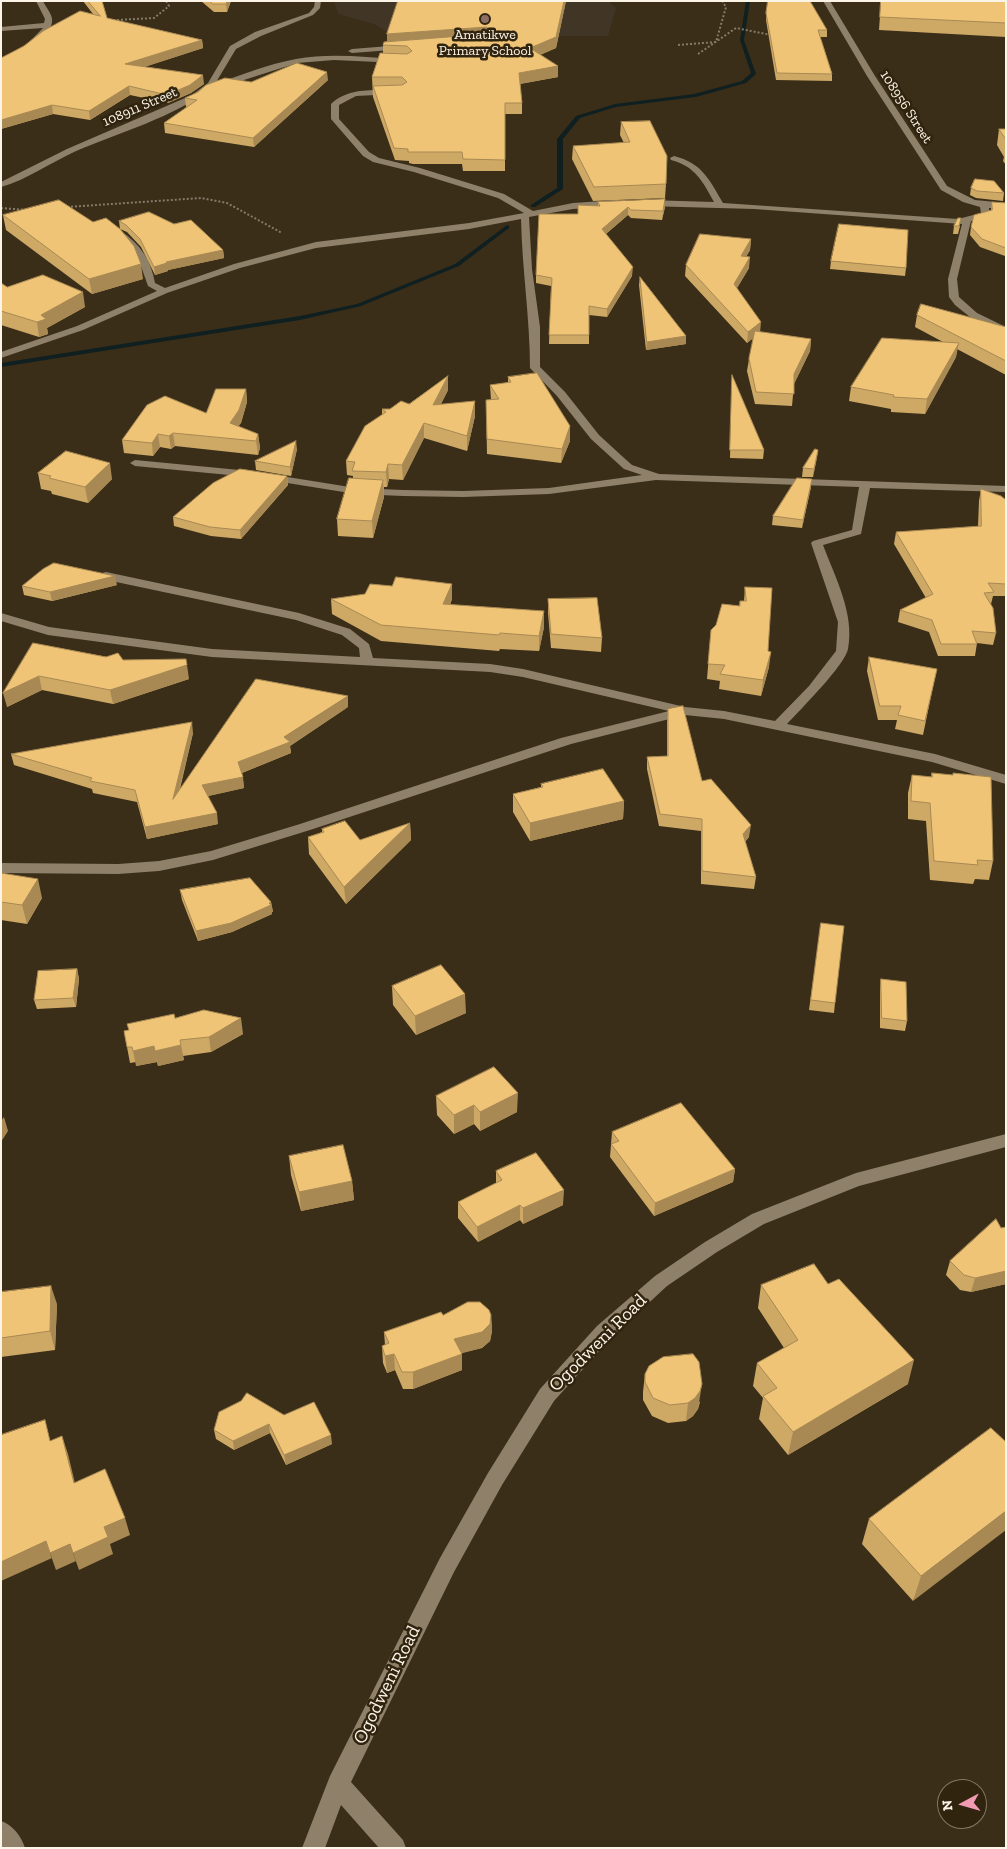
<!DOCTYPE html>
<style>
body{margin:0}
#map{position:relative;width:1007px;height:1849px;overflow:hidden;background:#3a2e19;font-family:"Zilla Slab",serif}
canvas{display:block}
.frame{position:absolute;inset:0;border:2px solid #fcf4e7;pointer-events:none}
.north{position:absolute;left:937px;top:1779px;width:50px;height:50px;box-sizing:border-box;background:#30240f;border:1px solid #827765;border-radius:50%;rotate:264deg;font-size:14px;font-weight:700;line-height:20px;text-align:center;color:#fcf4e7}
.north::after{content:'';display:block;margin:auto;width:18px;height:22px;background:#f19ab1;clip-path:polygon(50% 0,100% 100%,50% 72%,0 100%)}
</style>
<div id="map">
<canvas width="1007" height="1849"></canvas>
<div class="frame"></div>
<div class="north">N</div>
</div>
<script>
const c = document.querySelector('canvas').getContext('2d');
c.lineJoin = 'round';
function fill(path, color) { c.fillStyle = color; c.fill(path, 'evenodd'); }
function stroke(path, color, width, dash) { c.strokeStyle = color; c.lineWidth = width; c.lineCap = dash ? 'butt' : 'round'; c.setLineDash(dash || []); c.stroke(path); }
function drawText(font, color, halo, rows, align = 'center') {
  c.font = font + ' "Zilla Slab",serif'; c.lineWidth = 5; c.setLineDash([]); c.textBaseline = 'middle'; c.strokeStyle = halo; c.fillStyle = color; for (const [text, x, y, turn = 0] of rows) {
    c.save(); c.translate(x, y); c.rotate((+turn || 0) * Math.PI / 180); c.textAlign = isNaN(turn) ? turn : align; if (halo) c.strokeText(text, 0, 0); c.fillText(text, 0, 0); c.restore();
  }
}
const education = new Path2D(`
 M 334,1 L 608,1 L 616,8 L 608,36 L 394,36 L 374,24 L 338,14 Z`);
const stream = new Path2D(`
 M 746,1 L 750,1 L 744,40 L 756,74 L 746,83 L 696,97 L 616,107 L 580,118 L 563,139 L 563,189 L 535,207 L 531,207 L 531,205 L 557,188 L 557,139 L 576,116 L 615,104 L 694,94 L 742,81 L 751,73 L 740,40 Z
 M 507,225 L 509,226 L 509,228 L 459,266 L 361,306 L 300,320 L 1,367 L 1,363 L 300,316 L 357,304 L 455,264 Z`);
const path = new Path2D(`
 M 117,20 L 154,18 L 169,6 L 166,1
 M 678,45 L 716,42 L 726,7 L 722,1
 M 698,54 L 736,28 L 771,35
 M 67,207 L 201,198 L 227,203 L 282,233
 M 1,208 L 26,210`);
const minor = new Path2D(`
 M 36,1 L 43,1 C 45,6 52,14 52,19 C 55,36 16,59 1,65 L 1,60 L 28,43 L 43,28 L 1,31 L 1,27 L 44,23 L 45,19 Z
 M 315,1 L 321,1 L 320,8 L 313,15 L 261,36 L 236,49 L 215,84 C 242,75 268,64 296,59 C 329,53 364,57 397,59 L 400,59 L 400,63 L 334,60 L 297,63 L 219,88 L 213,87 C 173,118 120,132 74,152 C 50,163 26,180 1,187 L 1,182 L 67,149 L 192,95 L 208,83 L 230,46 L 255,32 L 309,13 L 314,7 Z
 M 823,1 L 830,1 L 875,76 L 947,186 L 975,200 L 1006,203 L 1006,209 L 989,208 L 989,216 L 971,221 L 957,279 L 959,297 L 977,313 L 1006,327 L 1006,334 L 970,317 L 955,305 L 949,297 L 948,279 L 962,224 L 754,209 L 646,206 L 642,203 L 646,200 L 714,202 C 703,182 695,166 671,160 L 670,158 L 674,156 C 702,163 709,179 723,203 L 958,219 L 981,213 L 980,207 L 963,202 L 941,190 L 867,76 Z
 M 402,45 L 406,47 L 405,49 L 352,53 L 348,51 L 352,49 Z
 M 393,90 L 396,90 L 396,94 L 356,96 L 339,105 L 339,119 L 369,152 L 379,158 L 420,168 L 504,194 L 533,211 L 573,203 L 618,200 L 622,203 L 618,206 L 573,209 L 529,217 L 532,269 L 540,327 L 540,367 L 565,392 L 599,435 L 623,457 L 632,465 L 659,474 L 1006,486 L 1006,492 L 870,488 L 861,534 L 823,545 C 835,577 855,614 848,649 C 845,665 800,710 787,724 L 935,754 L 1006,775 L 1006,784 L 932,762 L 724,719 L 685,715 L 571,744 L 310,830 L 213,860 L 159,871 L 118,874 L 1,873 L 1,863 L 118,864 L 159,861 L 211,851 L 300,824 L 561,738 L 669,711 L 523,677 L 490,672 L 212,657 L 48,635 L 1,621 L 1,613 L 49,627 L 212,649 L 360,657 L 359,648 L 342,635 L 296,620 L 102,579 L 100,576 L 102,573 L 106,572 L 299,613 L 350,629 L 369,644 L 373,658 L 490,664 L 523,669 L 685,707 L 724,711 L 775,721 L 809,686 L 836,651 L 838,622 L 811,543 L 813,541 L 852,530 L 859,487 L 656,480 L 549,494 L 463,497 L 403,496 L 356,494 L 250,477 L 135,466 L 130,463 L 135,460 L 250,471 L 356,488 L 403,490 L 463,491 L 549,488 L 642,475 L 624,469 L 591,439 L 557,396 L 530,368 C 530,318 522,269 521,219 L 469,229 L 316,248 L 240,268 L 167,293 L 83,330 L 1,358 L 1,352 L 77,326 L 157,291 L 148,286 L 137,255 L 128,245 L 115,235 L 115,231 L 121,231 C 140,244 151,260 155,283 L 165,288 L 234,264 L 316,242 L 469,223 L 524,213 L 498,198 L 414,172 L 373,162 L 363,156 L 331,119 L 331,104 C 347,88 372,90 393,90 Z
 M 1006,1134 L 1006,1147 L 859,1186 L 764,1224 L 717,1252 L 667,1286 L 611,1338 L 554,1401 L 502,1485 L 454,1572 L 351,1782 L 403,1840 L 406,1848 L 379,1848 L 341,1805 L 325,1848 L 302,1848 L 330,1776 L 440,1558 L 488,1473 L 540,1389 L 597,1326 L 655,1276 L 705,1242 L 752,1214 L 856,1173 Z
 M 1,1821 C 13,1825 21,1836 25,1848 L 1,1848 Z`);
const wall = new Path2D(`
 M 83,1 L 102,1 L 107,18 L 202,40 L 203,48 L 144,67 L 204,84 L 191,93 L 168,103 L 130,95 L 90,120 L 53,114 L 1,129 L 1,58 L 93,14 Z
 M 201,1 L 231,1 L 227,12 L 214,12 Z
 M 398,1 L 566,1 L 556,48 L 540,55 L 558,77 L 520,84 L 522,103 L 522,114 L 505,114 L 505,171 L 463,171 L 462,164 L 413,164 L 409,163 L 409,161 L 395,160 L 373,97 L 372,77 L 383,53 L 383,45 L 387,41 L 387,34 Z
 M 768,1 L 827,30 L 827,37 L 820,37 L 832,74 L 832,81 L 776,80 L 766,20 Z
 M 881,1 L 1006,1 L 1006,37 L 879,30 Z
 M 328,80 L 254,147 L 165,133 L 164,123 L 187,107 L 186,107 L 185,98 L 251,82 Z
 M 621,122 L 666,184 L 665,198 L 593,201 L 572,159 L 573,146 L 624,143 L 620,135 Z
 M 999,129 L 1006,129 L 1006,165 L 1003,161 L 1004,157 L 997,145 Z
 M 971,188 L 1004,193 L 1003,201 L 976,198 L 970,195 Z
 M 598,202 L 665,207 L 662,220 L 631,218 L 628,215 L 606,234 L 632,276 L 607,317 L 589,315 L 589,344 L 549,344 L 551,286 L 536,283 L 536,275 L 578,214 L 598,206 Z
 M 992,202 L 1006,203 L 1006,252 L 1005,256 L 980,247 L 970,235 L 971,227 L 991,210 Z
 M 3,215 L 93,222 L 143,279 L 92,294 L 6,230 Z
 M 119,221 L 223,250 L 224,258 L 168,270 L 168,271 L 155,275 L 141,247 L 127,232 L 120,229 Z
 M 954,226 L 960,226 L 958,234 L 953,234 Z
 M 751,239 L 750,250 L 746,257 L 749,268 L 737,288 L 760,332 L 811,339 L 810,351 L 794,384 L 792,406 L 755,404 L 747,371 L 749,359 L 753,338 L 747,343 L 685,276 L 686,265 Z
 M 831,261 L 906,268 L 905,276 L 830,269 Z
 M 640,277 L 686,336 L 686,344 L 646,350 L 639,285 Z
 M 1,283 L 7,287 L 85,307 L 47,328 L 48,334 L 39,337 L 1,325 Z
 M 917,315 L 1006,327 L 1006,375 L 957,349 L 956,357 L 925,414 L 891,412 L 891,409 L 849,401 L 851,387 L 943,342 L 915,327 Z
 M 732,375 L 764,450 L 763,459 L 730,458 Z
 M 448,376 L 448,390 L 441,404 L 475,416 L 467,451 L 424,438 L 403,480 L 389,479 L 387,487 L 384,487 L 384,497 L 373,538 L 338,536 L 337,519 L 353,478 L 353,476 L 347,475 L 346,461 L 382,415 L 382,409 L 390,409 L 409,404 Z
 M 508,377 L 570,441 L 561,463 L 487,454 L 486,400 L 491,400 L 490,385 L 508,383 Z
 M 246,389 L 247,402 L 241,423 L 238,426 L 258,434 L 260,448 L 258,455 L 175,446 L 171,449 L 160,447 L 153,456 L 124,453 L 122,440 L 206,413 Z
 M 297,449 L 291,476 L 256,470 L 255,461 Z
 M 818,450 L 813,477 L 802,477 L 803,468 Z
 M 38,473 L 112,479 L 88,503 L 52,494 L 51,491 L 41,489 Z
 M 287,476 L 288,485 L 241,539 L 211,536 L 174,526 L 173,517 Z
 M 811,487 L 802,528 L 772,525 L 773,516 Z
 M 981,489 L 1006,500 L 1006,596 L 993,596 L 991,604 L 996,633 L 993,645 L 977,643 L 975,656 L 938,656 L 929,632 L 898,622 L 900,610 L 926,598 L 894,544 L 896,532 L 978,527 L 979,501 Z
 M 117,585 L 52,601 L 24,595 L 22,586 Z
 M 745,587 L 768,651 L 769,667 L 761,696 L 719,689 L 720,681 L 707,679 L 711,630 L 739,606 L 740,601 L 744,601 Z
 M 331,599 L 452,599 L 450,605 L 544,627 L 539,651 L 500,649 L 499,651 L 381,641 L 332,614 Z
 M 548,599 L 602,638 L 601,652 L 551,648 L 548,613 Z
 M 33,643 L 123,660 L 189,679 L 113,704 L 42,690 L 7,707 Z
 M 869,657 L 934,682 L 923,735 L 895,729 L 897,720 L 878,720 L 867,671 Z
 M 348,707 L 290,746 L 291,753 L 242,773 L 244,788 L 208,796 L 218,824 L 147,839 L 137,802 L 93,793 L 92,789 L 14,765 L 11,754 L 193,733 L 180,789 Z
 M 668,709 L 702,781 L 749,837 L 745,842 L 756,877 L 754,889 L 701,884 L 701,831 L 659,826 L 647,769 L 647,757 L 667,756 L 667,722 Z
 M 932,773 L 993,861 L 989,880 L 975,879 L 973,884 L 930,880 L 926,821 L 908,819 L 908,793 L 912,775 L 931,777 Z
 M 541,784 L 624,801 L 623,819 L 530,841 L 513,812 L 513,794 L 541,787 Z
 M 410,823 L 411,840 L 346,904 L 309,854 L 308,837 L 322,832 L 322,829 L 360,840 Z
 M 1,873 L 42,898 L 27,924 L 1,920 Z
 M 180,890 L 271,902 L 273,912 L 272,912 L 272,914 L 232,932 L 198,941 L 182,900 Z
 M 821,923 L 835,1003 L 834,1013 L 809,1010 Z
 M 77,969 L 79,979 L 76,1007 L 37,1009 L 34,1000 Z
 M 881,979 L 907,1021 L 905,1031 L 880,1028 L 880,989 Z
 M 392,986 L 466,1013 L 416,1035 L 393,1005 Z
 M 175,1018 L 243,1034 L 211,1052 L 183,1056 L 184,1060 L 158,1066 L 157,1062 L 136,1066 L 136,1062 L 130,1063 L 124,1031 Z
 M 436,1096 L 517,1112 L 480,1131 L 474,1124 L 454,1134 L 437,1115 Z
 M 612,1132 L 735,1169 L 733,1182 L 654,1216 L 610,1157 Z
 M 289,1156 L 352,1181 L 354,1200 L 301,1211 L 291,1175 Z
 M 496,1171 L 563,1205 L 523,1224 L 520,1220 L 478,1242 L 458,1218 L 458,1202 L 496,1183 Z
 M 1006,1227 L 1006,1284 L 971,1292 L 960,1290 L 946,1275 L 950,1261 L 1001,1228 Z
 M 828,1284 L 908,1384 L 788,1455 L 759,1419 L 763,1398 L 753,1386 L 757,1363 L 784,1348 L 758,1308 L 761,1285 Z
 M 1,1292 L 57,1304 L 55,1350 L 1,1357 Z
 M 443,1315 L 491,1315 L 492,1331 L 490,1341 L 482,1348 L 461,1353 L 462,1370 L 413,1389 L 403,1389 L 395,1370 L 387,1373 L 383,1363 L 382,1346 L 385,1345 L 384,1332 Z
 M 645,1374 L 700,1402 L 698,1409 L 693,1416 L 686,1421 L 668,1423 L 652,1416 L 643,1400 L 643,1392 Z
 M 241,1401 L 332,1444 L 286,1465 L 270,1433 L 234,1450 L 216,1439 L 214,1430 Z
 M 991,1428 L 913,1601 L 862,1544 L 869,1519 Z`);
const shadedWall = new Path2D(`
 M 227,1 L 231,1 L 227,12 L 226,4 Z
 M 564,1 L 566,1 L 556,48 L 530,59 L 530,48 Z
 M 487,27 L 487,38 L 387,44 L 387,34 Z
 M 202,40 L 203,48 L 126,73 L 125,64 Z
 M 558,66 L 558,77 L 519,84 L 519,73 Z
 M 327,72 L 328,80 L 254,147 L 253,138 Z
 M 203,75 L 204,84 L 191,93 L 168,103 L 167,95 Z
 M 129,86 L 130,95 L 90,120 L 89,111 Z
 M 52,105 L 53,114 L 1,129 L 1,120 Z
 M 665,199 L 665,207 L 662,220 L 663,211 Z
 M 628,207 L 628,215 L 602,237 L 602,229 Z
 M 751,239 L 750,250 L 740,267 L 741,256 Z
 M 223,250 L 224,258 L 168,270 L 168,271 L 155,275 L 154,267 L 166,262 Z
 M 750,257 L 749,268 L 733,295 L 734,284 Z
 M 141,264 L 143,279 L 92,294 L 89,279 Z
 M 633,267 L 632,276 L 607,317 L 607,309 Z
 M 83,292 L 85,307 L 47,328 L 48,334 L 39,337 L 37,322 L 41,315 Z
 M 761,322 L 760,333 L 747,343 L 748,332 Z
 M 686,336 L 686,344 L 646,350 L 647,342 Z
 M 811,339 L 810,351 L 793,386 L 794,374 Z
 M 959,343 L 956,357 L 925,414 L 927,399 Z
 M 448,376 L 448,390 L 433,420 L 433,405 Z
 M 246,389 L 247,402 L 241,423 L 232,436 L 230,423 Z
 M 475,401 L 475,416 L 467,451 L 467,436 Z
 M 424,423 L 424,438 L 403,480 L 402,465 Z
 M 570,426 L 570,441 L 561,463 L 562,449 Z
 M 173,433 L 175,446 L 171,449 L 169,436 Z
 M 158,434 L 160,447 L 153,456 L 152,443 Z
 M 258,434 L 260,448 L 258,455 L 256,441 Z
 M 296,441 L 297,449 L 291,476 L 290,467 Z
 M 818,450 L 817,458 L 813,477 L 814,469 Z
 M 110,463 L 112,479 L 88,503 L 85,487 Z
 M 388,464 L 389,479 L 387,487 L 386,472 Z
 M 287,476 L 288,485 L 241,539 L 240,530 Z
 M 812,479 L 811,487 L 802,528 L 803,520 Z
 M 383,480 L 384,497 L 373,538 L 372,521 Z
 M 115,576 L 117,585 L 52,601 L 50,592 Z
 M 452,584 L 452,599 L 444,620 L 443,604 Z
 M 544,611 L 544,627 L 539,651 L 539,636 Z
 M 771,652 L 769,667 L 761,696 L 763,680 Z
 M 187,665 L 189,679 L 113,704 L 110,690 Z
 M 39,676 L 42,690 L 7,707 L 3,693 Z
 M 348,696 L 348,707 L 290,746 L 291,753 L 239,774 L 238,762 L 284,737 Z
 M 192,722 L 193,733 L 174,811 L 173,799 Z
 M 243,777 L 244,788 L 204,797 L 202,785 Z
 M 624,801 L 623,819 L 530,841 L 530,823 Z
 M 217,813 L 218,824 L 147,839 L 145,827 Z
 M 410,823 L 411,840 L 346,904 L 344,887 Z
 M 751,825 L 749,837 L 741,846 L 743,834 Z
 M 38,879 L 42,898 L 27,924 L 22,905 Z
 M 271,902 L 273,912 L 272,912 L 272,914 L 232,932 L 198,941 L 196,931 Z
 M 77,969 L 79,979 L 76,1007 L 73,998 Z
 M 465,994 L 466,1013 L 416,1035 L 415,1016 Z
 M 241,1018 L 243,1034 L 211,1052 L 209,1037 Z
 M 181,1045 L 184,1060 L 158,1066 L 155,1051 Z
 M 154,1046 L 157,1062 L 136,1066 L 133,1051 Z
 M 518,1093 L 517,1112 L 480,1131 L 480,1112 Z
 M 474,1105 L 474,1124 L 454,1134 L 454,1115 Z
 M 4,1117 L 8,1131 L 1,1142 L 1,1121 Z
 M 735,1169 L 733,1182 L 654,1216 L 655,1203 Z
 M 352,1181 L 354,1200 L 301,1211 L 299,1192 Z
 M 564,1190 L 563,1205 L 523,1224 L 523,1208 Z
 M 520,1205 L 520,1220 L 478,1242 L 477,1227 Z
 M 1006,1271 L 1006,1284 L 971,1292 L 975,1278 Z
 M 51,1286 L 57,1304 L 55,1350 L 50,1331 Z
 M 491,1315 L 492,1331 L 490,1341 L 482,1348 L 455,1355 L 454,1339 Z
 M 394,1354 L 395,1370 L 387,1373 L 385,1356 Z
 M 462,1354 L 462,1370 L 413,1389 L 413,1372 Z
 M 914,1360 L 908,1384 L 788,1455 L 793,1432 Z
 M 702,1384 L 698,1409 L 693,1416 L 686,1421 L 688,1403 Z
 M 269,1424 L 270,1433 L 234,1450 L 233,1441 Z
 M 331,1435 L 332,1444 L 286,1465 L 284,1455 Z
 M 62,1436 L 68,1454 L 79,1500 L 74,1483 Z
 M 1006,1511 L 1006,1530 L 913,1601 L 921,1576 Z
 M 125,1518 L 130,1535 L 110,1544 L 113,1554 L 79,1570 L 73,1553 L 104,1527 Z
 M 46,1541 L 52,1558 L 1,1581 L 1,1562 Z
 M 70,1544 L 76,1561 L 56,1570 L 50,1553 Z`);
const building = new Path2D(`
 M 88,1 L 102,1 L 107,18 L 202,40 L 125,64 L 203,75 L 190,85 L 167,95 L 129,86 L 89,111 L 52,105 L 1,120 L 1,58 L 24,46 L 43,31 L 80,11 L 100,16 Z
 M 210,1 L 227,1 L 226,4 L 213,4 Z
 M 398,1 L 564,1 L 556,37 L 530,48 L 558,66 L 519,73 L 522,103 L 505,103 L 505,160 L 463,159 L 462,152 L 408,152 L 408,149 L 394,148 L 373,86 L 402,85 L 407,82 L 402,77 L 372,77 L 380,53 L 407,54 L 412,51 L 407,46 L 383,45 L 384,42 L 486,34 L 487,27 L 387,34 Z
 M 768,1 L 810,1 L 827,30 L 818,30 L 832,74 L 777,73 L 766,13 Z
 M 881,1 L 1006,1 L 1006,23 L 880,17 Z
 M 297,63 L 327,72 L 253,138 L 164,123 L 197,100 L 185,98 L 198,92 L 206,85 L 225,78 L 251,82 Z
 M 650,121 L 667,156 L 666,184 L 594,187 L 573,146 L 630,142 L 621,122 Z
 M 999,129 L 1006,129 L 1006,139 Z
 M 975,179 L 994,181 L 1004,193 L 977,191 L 971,188 Z
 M 665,199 L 663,211 L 631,210 L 628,207 L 602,229 L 633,267 L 607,309 L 589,306 L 589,335 L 549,335 L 552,278 L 536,275 L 539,214 L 578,214 L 578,205 L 600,206 L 598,202 Z
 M 59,200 L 93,222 L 106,218 L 120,229 L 134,246 L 141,264 L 89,279 L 3,215 Z
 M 992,202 L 1006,203 L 1006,248 L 982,239 L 971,227 L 974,215 L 992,210 Z
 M 149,212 L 174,224 L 191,220 L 223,250 L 166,262 L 167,263 L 154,267 L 140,239 L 126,225 L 119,221 Z
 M 958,218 L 961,218 L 959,226 L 954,226 Z
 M 839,224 L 908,230 L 906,268 L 831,261 Z
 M 700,234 L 751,239 L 741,256 L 750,257 L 734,284 L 761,322 L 748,332 L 686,265 Z
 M 43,275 L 83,292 L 41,315 L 46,319 L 37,322 L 1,311 L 1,283 L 7,287 Z
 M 640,277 L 686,336 L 647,342 Z
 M 921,304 L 1006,327 L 1006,361 L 917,315 Z
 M 755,331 L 811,339 L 794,374 L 794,394 L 756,392 L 749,359 Z
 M 882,338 L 959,343 L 927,399 L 893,397 L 894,395 L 851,387 Z
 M 537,373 L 570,426 L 562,449 L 487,439 L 486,400 L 499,399 L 490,385 L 511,382 L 508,377 Z
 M 732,375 L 764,450 L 730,450 Z
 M 448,376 L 433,405 L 475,401 L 467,436 L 424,423 L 402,465 L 388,464 L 386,472 L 352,471 L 355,462 L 346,461 L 365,426 L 386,412 L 382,409 L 390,409 L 401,401 L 409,404 Z
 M 216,389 L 246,389 L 239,410 L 230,423 L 258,434 L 256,441 L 173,433 L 169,436 L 158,434 L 152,443 L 122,440 L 147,405 L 165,396 L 206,413 Z
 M 296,441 L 290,467 L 255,461 Z
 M 815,449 L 818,450 L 814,469 L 803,468 Z
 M 66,451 L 110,463 L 85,487 L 49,478 L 51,476 L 38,473 Z
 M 240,469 L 287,476 L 240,530 L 210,527 L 173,517 L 213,483 Z
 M 349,478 L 383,480 L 372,521 L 337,519 Z
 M 797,478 L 812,479 L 803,520 L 773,516 Z
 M 981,489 L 1001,496 L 1006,500 L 1006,584 L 988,583 L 994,592 L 984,593 L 993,608 L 996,633 L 972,631 L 977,644 L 941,644 L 932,620 L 900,610 L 933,594 L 896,532 L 981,526 Z
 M 54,563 L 115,576 L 50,592 L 22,586 L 43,569 Z
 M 396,577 L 452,584 L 443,604 L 544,611 L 539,636 L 500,633 L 499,635 L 381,625 L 331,599 L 365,594 L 370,584 L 392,586 Z
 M 745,587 L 772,588 L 768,651 L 771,652 L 763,680 L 720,674 L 725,665 L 708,664 L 711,630 L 716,625 L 722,604 L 740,606 L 740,601 L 746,601 Z
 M 597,598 L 602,638 L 551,634 L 548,599 Z
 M 33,643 L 106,657 L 118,653 L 123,660 L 186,659 L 187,665 L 110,690 L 39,676 L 3,693 Z
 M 869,657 L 937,669 L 925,721 L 898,715 L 901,706 L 880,706 Z
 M 256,679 L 348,696 L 284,737 L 290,742 L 238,762 L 243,777 L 202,785 L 217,813 L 145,827 L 135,790 L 90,781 L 92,778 L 11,754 L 192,722 L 173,799 Z
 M 683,706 L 702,781 L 711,779 L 751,825 L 743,834 L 756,877 L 702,871 L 702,819 L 660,814 L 647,757 L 668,756 L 668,709 Z
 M 603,769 L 624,801 L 530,823 L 513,794 L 543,787 L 541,784 Z
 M 932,773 L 953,775 L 953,773 L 991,777 L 993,861 L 977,860 L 978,865 L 934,861 L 930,803 L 911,801 L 912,775 L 932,777 Z
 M 345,821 L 360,840 L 410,823 L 344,887 L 308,837 L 324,832 L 322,829 Z
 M 1,873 L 38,879 L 22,905 L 1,902 Z
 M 250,878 L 271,902 L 269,903 L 271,905 L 231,923 L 196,931 L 180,890 Z
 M 821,923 L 844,926 L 835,1003 L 811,1000 Z
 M 441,965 L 465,994 L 415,1016 L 392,986 Z
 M 77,969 L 73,998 L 34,1000 L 38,971 Z
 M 881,979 L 906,982 L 907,1021 L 882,1018 Z
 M 204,1010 L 241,1018 L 209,1037 L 180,1040 L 181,1045 L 155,1051 L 154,1046 L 133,1051 L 132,1047 L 127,1047 L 124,1031 L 129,1030 L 127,1024 L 174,1014 L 175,1018 Z
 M 494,1067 L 518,1093 L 480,1112 L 474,1105 L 454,1115 L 436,1096 Z
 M 681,1103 L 735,1169 L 655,1203 L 611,1144 L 619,1141 L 612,1132 Z
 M 343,1145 L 352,1181 L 299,1192 L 289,1156 Z
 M 536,1153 L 564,1190 L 523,1208 L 520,1205 L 477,1227 L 458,1202 L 502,1180 L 496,1171 Z
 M 996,1219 L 1001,1228 L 1006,1227 L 1006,1271 L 975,1278 L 964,1275 L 950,1261 Z
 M 814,1264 L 828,1284 L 839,1279 L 914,1360 L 793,1432 L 763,1396 L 777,1388 L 757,1363 L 798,1340 L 761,1285 Z
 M 51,1286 L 50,1331 L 1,1338 L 1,1292 Z
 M 468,1302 L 480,1302 L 489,1310 L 491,1315 L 490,1324 L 482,1332 L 454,1339 L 462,1354 L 413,1372 L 402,1372 L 394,1354 L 385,1356 L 382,1346 L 389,1343 L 384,1332 L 441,1312 L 443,1315 Z
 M 693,1354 L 699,1362 L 702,1384 L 700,1391 L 695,1398 L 688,1403 L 670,1405 L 653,1398 L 645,1382 L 645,1374 L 649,1366 L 663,1357 Z
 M 247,1393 L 284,1415 L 314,1402 L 331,1435 L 284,1455 L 269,1424 L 233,1441 L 214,1430 L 219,1412 L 241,1401 Z
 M 45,1420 L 50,1441 L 62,1436 L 74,1483 L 105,1469 L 125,1518 L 104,1527 L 108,1537 L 73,1553 L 70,1544 L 50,1553 L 46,1541 L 1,1562 L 1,1435 Z
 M 991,1428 L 1006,1442 L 1006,1511 L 921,1576 L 869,1519 Z`);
const markers = [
 [485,19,5,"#8d6e63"]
];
const farPoinames = [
 ["Amatikwe",485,35],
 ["Primary School",485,51]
];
const farStreetnames = [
 ["108911 Street",140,107,-23],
 ["108956 Street",906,107,57]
];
const nearStreetnames = [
 ["Ogodweni Road",598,1343,-45],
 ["Ogodweni Road",387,1685,-64]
];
fill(education, '#413526');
fill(stream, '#102021');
stroke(path, '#857a68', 2, [2, 2]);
fill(minor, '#8e8069');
fill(wall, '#cea966');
fill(shadedWall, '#a88953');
fill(building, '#f0c477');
stroke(building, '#a88953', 1);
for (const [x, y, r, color] of markers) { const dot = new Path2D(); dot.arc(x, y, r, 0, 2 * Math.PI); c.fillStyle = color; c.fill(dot); stroke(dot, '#30240f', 2); }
drawText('14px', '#fcf4e7', '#30240f', farPoinames);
drawText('14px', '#fcf4e7', '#30240f', farStreetnames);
drawText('19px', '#fcf4e7', '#30240f', nearStreetnames);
</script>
